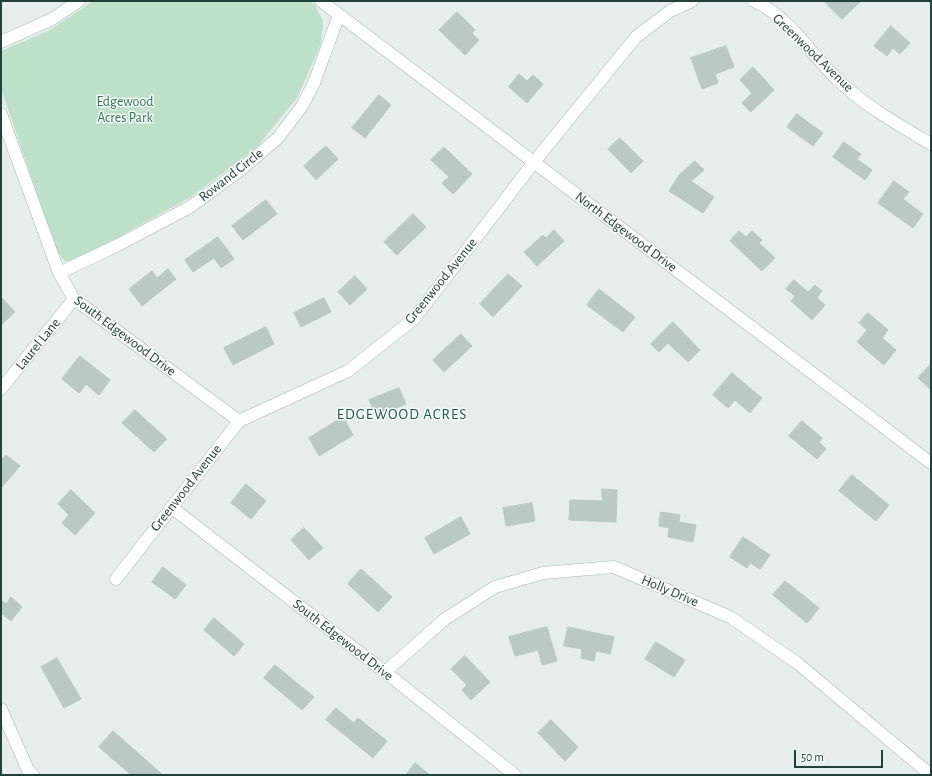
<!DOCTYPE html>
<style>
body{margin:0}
#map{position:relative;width:932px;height:776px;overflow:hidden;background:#e5eeeb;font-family:"Alegreya Sans",sans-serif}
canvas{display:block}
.frame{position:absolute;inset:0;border:2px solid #23413b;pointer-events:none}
.scale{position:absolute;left:794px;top:750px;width:89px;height:18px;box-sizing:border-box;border:2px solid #23413b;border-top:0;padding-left:5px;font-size:12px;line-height:14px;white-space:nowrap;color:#23413b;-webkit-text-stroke:3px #f6fbf8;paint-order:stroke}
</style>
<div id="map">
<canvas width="932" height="776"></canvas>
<div class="frame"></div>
<div class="scale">50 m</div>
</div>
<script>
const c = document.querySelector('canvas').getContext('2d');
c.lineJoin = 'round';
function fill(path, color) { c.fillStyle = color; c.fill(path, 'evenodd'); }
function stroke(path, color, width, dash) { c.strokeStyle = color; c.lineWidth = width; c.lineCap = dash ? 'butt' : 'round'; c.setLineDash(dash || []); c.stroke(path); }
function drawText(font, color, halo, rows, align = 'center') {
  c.font = font + ' "Alegreya Sans",sans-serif'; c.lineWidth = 3; c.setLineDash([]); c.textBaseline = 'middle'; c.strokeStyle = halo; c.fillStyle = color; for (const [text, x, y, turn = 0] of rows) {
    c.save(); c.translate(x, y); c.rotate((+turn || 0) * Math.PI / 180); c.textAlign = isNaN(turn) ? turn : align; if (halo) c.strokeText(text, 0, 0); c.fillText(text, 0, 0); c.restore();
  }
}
const green = new Path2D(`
 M 92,1 L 310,1 L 315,5 L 323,21 L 321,44 L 297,98 L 256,148 L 191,197 L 77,260 L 65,261 L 57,252 L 1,89 L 1,51 L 48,31 L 86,6 Z`);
const building = new Path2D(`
 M 824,1 L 861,1 L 842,19 Z
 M 457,12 L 475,30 L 472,33 L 479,40 L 465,55 L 439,30 Z
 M 891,26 L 910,43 L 900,54 L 893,48 L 887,56 L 874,46 Z
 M 726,46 L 734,67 L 715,74 L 718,83 L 702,89 L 691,58 Z
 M 753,67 L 774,90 L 751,112 L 742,103 L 752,93 L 740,80 Z
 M 519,74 L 527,81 L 533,75 L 543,84 L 527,103 L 509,87 Z
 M 379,95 L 391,105 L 365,138 L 352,128 Z
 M 797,114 L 823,133 L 813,146 L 787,127 Z
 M 620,138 L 643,161 L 631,173 L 608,149 Z
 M 844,142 L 861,154 L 857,159 L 872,170 L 865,180 L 833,157 Z
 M 326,146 L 338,159 L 316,180 L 304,166 Z
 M 444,147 L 472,174 L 453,194 L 442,183 L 449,177 L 431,160 Z
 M 695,161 L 704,170 L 691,181 L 714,197 L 703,213 L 669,191 L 679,175 Z
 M 894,181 L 909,192 L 903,199 L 923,214 L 913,228 L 878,203 Z
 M 266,200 L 277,214 L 243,240 L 232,226 Z
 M 413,214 L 426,227 L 397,255 L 384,242 Z
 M 554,230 L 564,241 L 537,266 L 524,252 L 543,235 L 546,238 Z
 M 739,231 L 746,237 L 752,231 L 762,240 L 759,243 L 775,258 L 762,271 L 730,241 Z
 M 218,237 L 234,259 L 221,268 L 214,258 L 193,272 L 185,260 Z
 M 168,269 L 176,279 L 142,306 L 129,289 L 152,271 L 157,278 Z
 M 508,274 L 522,286 L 493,317 L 480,304 Z
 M 355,276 L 367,289 L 350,305 L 338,292 Z
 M 794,280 L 808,292 L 815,285 L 822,291 L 817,298 L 825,305 L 812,320 L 791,301 L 795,296 L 786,289 Z
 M 599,289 L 635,317 L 623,332 L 587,305 Z
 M 1,297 L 15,312 L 1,325 Z
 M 324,298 L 331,312 L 301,327 L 294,313 Z
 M 868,313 L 888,330 L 882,338 L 896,350 L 884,365 L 857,342 L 867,330 L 859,323 Z
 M 673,322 L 700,350 L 688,362 L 668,343 L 659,352 L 651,344 Z
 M 266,327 L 274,344 L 233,365 L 224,348 Z
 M 461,334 L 472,346 L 444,372 L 433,360 Z
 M 80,356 L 110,380 L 99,395 L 86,384 L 79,393 L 62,379 Z
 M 931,364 L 931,390 L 918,378 Z
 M 732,373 L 762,398 L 750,413 L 735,400 L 728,408 L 713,395 Z
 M 399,388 L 406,404 L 376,416 L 369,400 Z
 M 135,410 L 167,439 L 154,452 L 122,423 Z
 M 343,417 L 353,435 L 319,456 L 309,438 Z
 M 802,421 L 822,438 L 819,442 L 826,449 L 817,459 L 789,436 Z
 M 6,455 L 20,466 L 1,488 L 1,461 Z
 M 852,475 L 889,505 L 876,521 L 839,491 Z
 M 246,484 L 266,501 L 251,519 L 231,503 Z
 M 602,489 L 617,490 L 616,522 L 569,520 L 570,500 L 602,501 Z
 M 71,490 L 95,513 L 75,535 L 62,523 L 69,515 L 58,504 Z
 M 532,503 L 535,521 L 506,526 L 503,508 Z
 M 661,512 L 680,515 L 679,522 L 696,525 L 693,542 L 668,537 L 669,528 L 659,526 Z
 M 461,517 L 470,534 L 434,554 L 425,538 Z
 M 304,528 L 323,548 L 309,560 L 291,540 Z
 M 743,537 L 770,555 L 760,569 L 750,563 L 747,568 L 730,557 Z
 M 163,567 L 186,585 L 175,599 L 152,582 Z
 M 361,569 L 392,597 L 378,612 L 348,584 Z
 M 785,581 L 819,608 L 807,623 L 773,595 Z
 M 11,597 L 22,607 L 11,621 L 1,613 L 1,600 L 6,604 Z
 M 214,618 L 244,644 L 234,656 L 204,630 Z
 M 547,627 L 557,661 L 542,665 L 538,650 L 515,656 L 509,637 Z
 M 568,627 L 614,637 L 610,654 L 596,651 L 594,661 L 581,658 L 582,649 L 564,646 Z
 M 656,642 L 685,660 L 674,677 L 645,659 Z
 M 465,656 L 490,682 L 471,700 L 462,690 L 467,685 L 451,669 Z
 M 57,658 L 81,699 L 64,708 L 41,667 Z
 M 275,665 L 314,697 L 302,710 L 264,678 Z
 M 336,708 L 354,723 L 358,718 L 387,741 L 373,758 L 326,720 Z
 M 551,720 L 578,747 L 565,761 L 538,733 Z
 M 113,731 L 163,775 L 131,775 L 99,747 Z
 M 415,763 L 430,775 L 406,775 Z`);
const minor = new Path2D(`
 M 321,1 L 931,463
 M 754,1 C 790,17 811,55 838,80 C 865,106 899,125 931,144
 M 1,42 L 52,19 L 79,1
 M 1,114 L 59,273 L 74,299 L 239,421
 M 59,273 L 118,245 L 190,207 L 238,172 L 278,138 L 302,106 L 314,83 L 339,15
 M 1,389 L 74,299
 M 171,507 L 385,672 L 515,775
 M 116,579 L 239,421 L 348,371 L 414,319 L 534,162 L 636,37 L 670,11 L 692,1
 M 385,672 L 445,619 L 495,587 L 543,573 L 614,567 L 730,617 L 796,662 L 931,775
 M 1,709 L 28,770 L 33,775`);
const streetNames = [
 ["Greenwood Avenue",813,53,44],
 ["Rowand Circle",231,175,-38],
 ["North Edgewood Drive",626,232,37],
 ["Greenwood Avenue",441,281,-51],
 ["South Edgewood Drive",125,336,37],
 ["Laurel Lane",38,344,-51],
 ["Greenwood Avenue",186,488,-52],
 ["Holly Drive",670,591,23],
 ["South Edgewood Drive",343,640,38]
];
const parkNames = [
 ["Edgewood",125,102],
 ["Acres Park",125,118]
];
const neighbourhoodNames = [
 ["EDGEWOOD ACRES",402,414]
];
fill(green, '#bee0c9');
fill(building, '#bac9c4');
stroke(building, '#b7c8c2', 1);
stroke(minor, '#a7b7b3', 13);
stroke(minor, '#fff', 12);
drawText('14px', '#23413b', '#f6fbf8', streetNames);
drawText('14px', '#2c794e', '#f6fbf8', parkNames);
c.letterSpacing = '1px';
drawText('15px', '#1e544a', '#f6fbf8', neighbourhoodNames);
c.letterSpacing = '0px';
</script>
